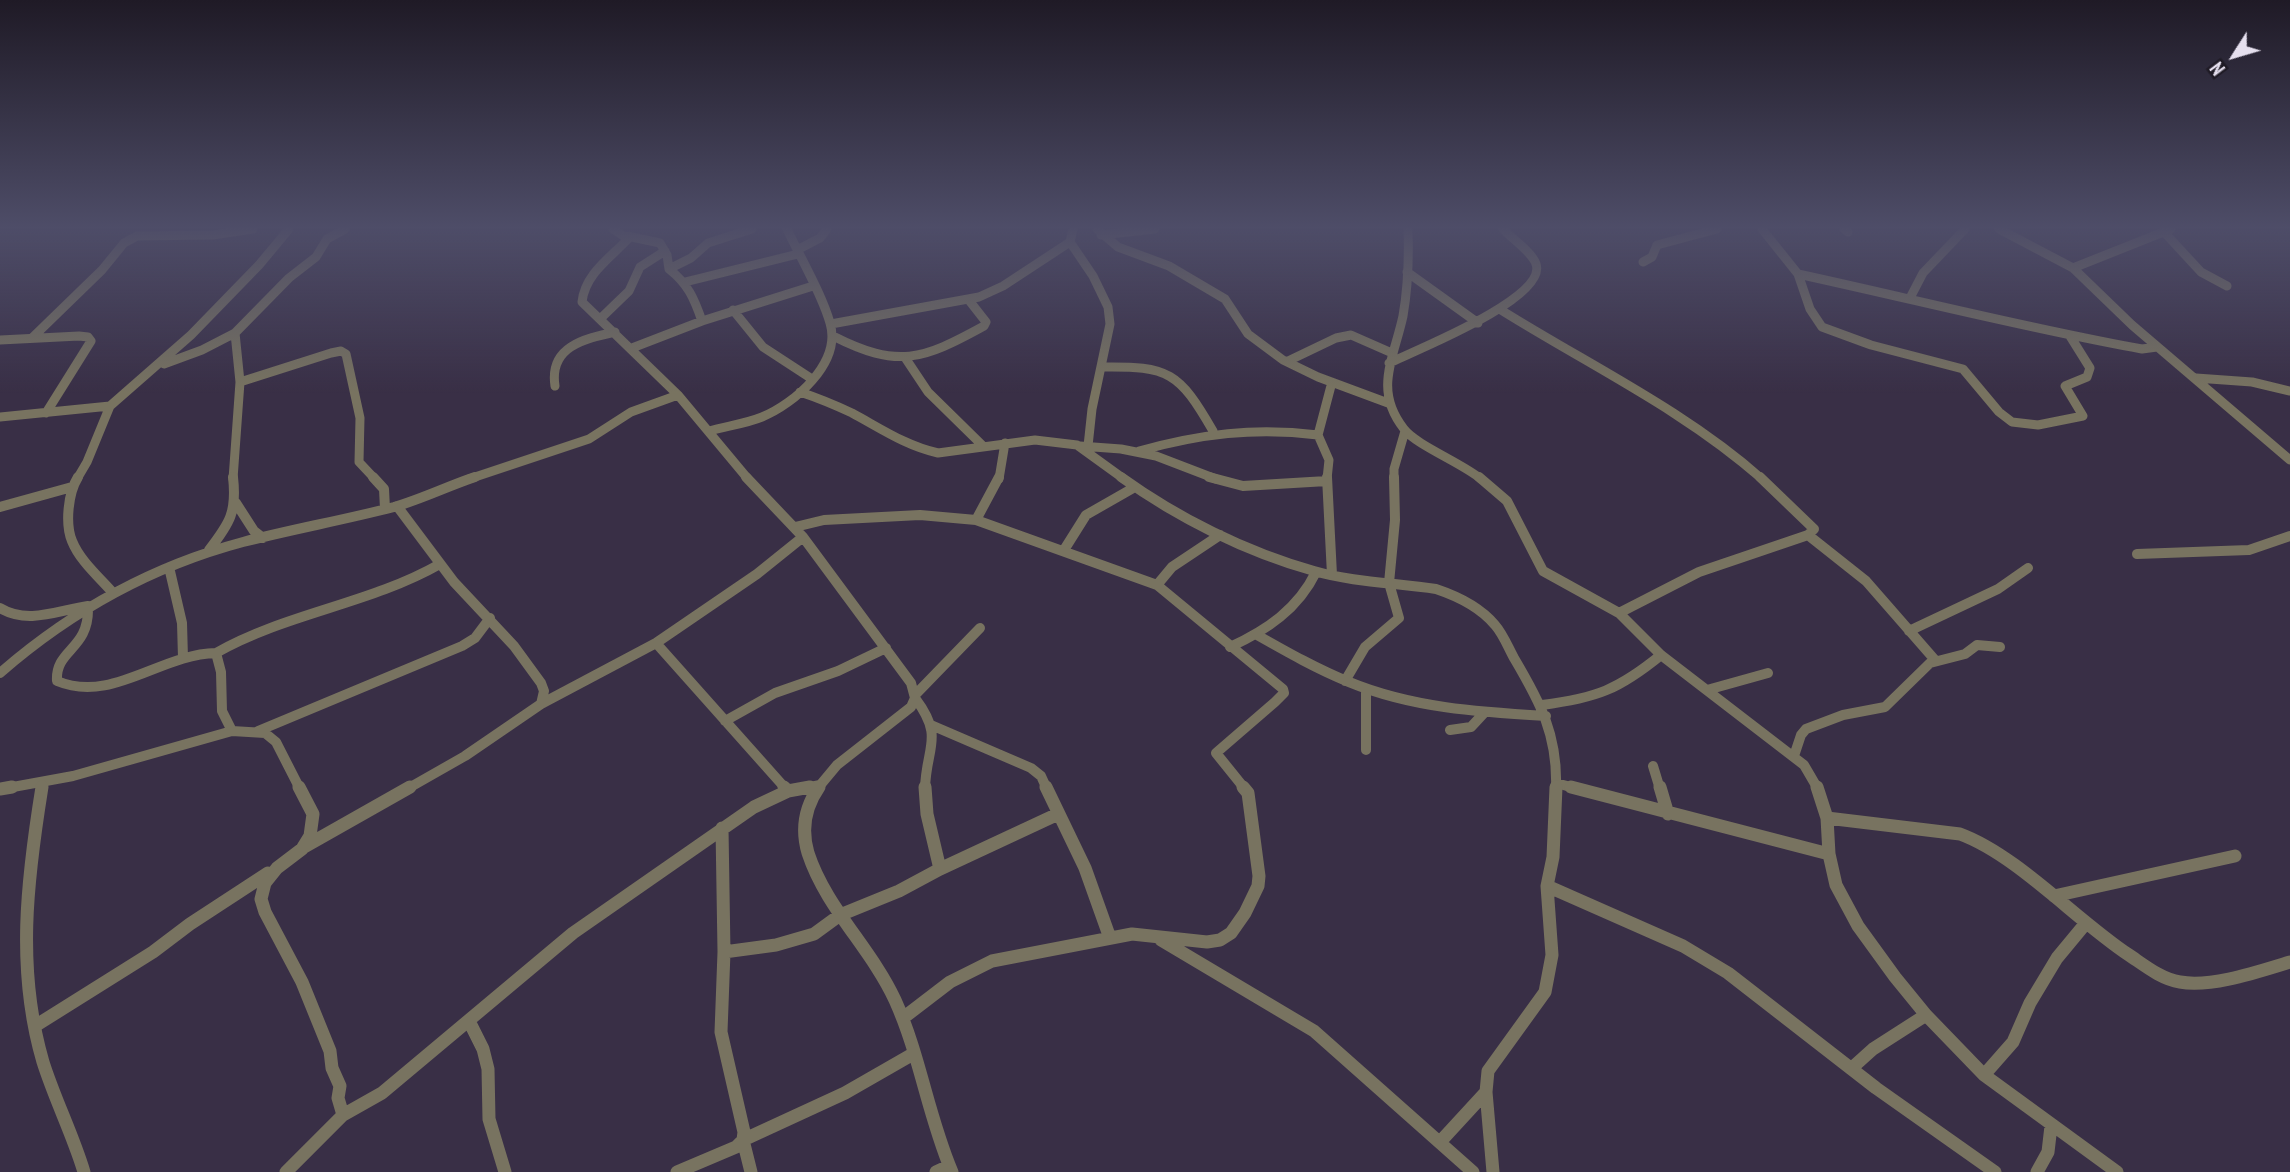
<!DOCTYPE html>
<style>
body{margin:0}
#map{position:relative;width:2290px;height:1172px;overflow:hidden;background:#392f46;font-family:"PT Sans Narrow",sans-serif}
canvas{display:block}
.north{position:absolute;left:2199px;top:21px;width:70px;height:70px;-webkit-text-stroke:5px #1e1a24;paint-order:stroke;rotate:233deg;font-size:19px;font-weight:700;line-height:28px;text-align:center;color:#e5dfee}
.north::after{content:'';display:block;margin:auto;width:24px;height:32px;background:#e5dfee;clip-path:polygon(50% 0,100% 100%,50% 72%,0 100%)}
</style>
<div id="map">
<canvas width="2290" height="1172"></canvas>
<div class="north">N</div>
</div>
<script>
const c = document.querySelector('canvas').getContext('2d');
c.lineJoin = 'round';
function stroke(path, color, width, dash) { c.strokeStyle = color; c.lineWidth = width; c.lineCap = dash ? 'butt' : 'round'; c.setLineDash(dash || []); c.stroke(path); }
const minorFar2 = new Path2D(`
 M 613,229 L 628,239 C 610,258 585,274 582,302 L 678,395 L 748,479
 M 1073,229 L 1070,242 L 1093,276 L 1108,307 L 1110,324 L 1092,409 L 1088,446
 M 1097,229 L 1118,247 L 1169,266 L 1225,299 L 1248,334 L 1283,360 L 1318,377 L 1388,403
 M 1408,229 C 1409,258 1408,287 1403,316 C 1394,358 1373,390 1404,429 C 1416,445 1462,463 1481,479
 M 1762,229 L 1798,274 L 1810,309 L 1822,327 L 1871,345 L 1963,369 L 1999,412 L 2012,422 L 2038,425 L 2083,416 L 2065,386 L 2087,377 L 2090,368 L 2070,336
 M 1844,229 L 1848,232
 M 1999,229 L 2073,268 L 2132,325 L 2290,460
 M 2164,232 L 2201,272 L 2227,286
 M 1101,235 L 1155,229
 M 627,236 L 660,243 L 667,255 L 669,269 C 688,284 694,298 702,321
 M 797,250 L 820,238 L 827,229
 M 1643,262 L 1652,257 L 1657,245 L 1717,229
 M 2073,268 L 2171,229
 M 669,269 L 691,258 L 708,243 L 752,229
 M 1407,272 L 1478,323
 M 1798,274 C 1913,299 2026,328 2142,349 L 2157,347
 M 685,282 L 798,254
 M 1910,298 L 1923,273 L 1965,229
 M 733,310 L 763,347 L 812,379
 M 1501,310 C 1589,365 1684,410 1762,479
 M 600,319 L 629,291 L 640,267 L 665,251
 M 831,324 L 979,297 L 1003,286 L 1070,242
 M 833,336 C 898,369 922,360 984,326 L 986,322 L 968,299
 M 32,338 L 102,270 L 124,243 L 137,236 L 213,235 L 253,229
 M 0,340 L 79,336 L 88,337 L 91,341 L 46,413
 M 632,348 L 702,321 L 813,286
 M 906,359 L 928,392 L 983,446
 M 1288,361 L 1336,338 L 1351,335 L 1392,353
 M 1389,363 C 1414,351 1548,298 1536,264 C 1532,252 1512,239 1503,229
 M 164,364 L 202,350 L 235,333 L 289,278 L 316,257 L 327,239 L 345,229
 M 1102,367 C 1169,366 1179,372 1213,431
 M 2196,378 L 2252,382 L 2290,391
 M 240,382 L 331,353 L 341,351 L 346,354 L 360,418 L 359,462 L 375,479
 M 555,386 C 549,347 583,339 615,332
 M 800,392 C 818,398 835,405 852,413 C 880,428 906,446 938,453 L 1035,440 L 1077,445 L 1124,479
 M 0,417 L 110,406
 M 709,431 C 726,426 745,424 762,417 C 794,404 842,363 830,323 C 822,294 800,257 787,229
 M 1080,446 L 1121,449 L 1156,456 L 1216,479
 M 1139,451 C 1200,434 1255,427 1318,435
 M 77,479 L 87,462 L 110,406 L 191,335 L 259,265 L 289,229
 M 233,479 L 240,382 L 235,333
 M 469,479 L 589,439 L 631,412 L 678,395
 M 999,479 L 1005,443
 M 1327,479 L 1329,460 L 1318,435 L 1332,382
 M 1394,479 L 1394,469 L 1405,431`);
const minorFar1 = new Path2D(`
 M 78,477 C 68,493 65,524 72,541 C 80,561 99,577 113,593
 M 373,477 L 384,489 L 385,509
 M 746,477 L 803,537 L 911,683 L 915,698 L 911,707 L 837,765 L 817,789
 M 1121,477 C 1178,518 1246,552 1314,571 C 1352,582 1396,583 1436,589 C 1457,596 1480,607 1495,625 C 1503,634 1508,647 1514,658 C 1540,702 1558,735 1556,789
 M 1209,477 L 1243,486 L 1327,481
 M 1327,477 L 1332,575
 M 1479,477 L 1507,501 L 1543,571 L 1619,613 L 1661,655 L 1804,765 L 1818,789
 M 236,503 L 254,531 L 263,538
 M 397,506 L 454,582 L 514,646 L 541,683 L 544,691 L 541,704
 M 0,507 L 72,487
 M 976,520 L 999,477
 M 795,527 L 824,520 L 920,515 L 976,520 L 1157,585 L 1283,689 L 1284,693 L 1275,702 L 1216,753 L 1245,789
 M 1808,535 L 1866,581 L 1935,660
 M 209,550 C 230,523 237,512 233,477
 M 1064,550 L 1086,515 L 1135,487
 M 2137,554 L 2249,550 L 2290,536
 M 169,567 L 182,623 L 183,658
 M 1157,585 L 1172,567 L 1220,535
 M 0,608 C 28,625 59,610 88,606
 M 88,608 C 89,650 55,649 57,681 C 112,704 160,654 216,653 L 221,672 L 222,711 L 232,731 L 265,733 L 276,742 L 300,789
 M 1619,613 L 1699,572 L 1808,535 L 1814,529 L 1760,477
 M 1909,631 L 1998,589 L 2028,568
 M 1257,635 C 1287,652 1317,669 1349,682 C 1412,708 1479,712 1546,716
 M 656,643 L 786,789
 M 1230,647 C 1267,630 1298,609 1316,572
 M 216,653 C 286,613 370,604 440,564
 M 0,673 C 70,612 153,566 243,542 C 293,529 344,520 394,507 C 422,499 448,486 475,477
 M 1345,681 L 1365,647 L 1399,618 L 1389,583 L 1395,520 L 1394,477
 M 1366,689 L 1366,750
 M 1707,690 L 1768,673
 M 915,695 L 980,628
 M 915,698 C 945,738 926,746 925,789
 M 1542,705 C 1596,698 1618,690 1661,655
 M 725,721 L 775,693 L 838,671 L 886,648
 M 931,725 L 1031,768 L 1041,776 L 1047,789
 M 1450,730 L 1471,727 L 1484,713
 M 258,731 L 462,646 L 475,638 L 490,618
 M 1794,756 L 1801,735 L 1806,729 L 1843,715 L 1885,707 L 1930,663 L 1965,654 L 1977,645 L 2000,647
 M 1653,766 L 1660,789
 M 1556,783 L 1578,789
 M 2,789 L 73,776 L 232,731
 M 42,789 L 43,783
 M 407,789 L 465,756 L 541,704 L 656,643 L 757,574 L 803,537
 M 801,789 L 820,785`);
const minor = new Path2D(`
 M 42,787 C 27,880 16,970 43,1062 C 55,1100 73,1135 84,1172
 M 299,787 L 313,814 L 310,836 L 302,849 L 277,868 L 265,883 L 261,899 L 265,912 L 302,982 L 330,1051 L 332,1068 L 340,1086 L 338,1098 L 343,1115
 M 784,787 L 788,791
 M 819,787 C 805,807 801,829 808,853 C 826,908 871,948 895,1000 C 920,1055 928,1116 952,1172
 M 1046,787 L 1085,868 L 1110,938
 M 1571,787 L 1829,854
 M 1660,787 L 1668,814
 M 1817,787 L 1827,818 L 1829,854 L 1836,885 L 1858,926 L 1895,977 L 1926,1015 L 1984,1075 L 2117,1172
 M 0,789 L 12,787
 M 1827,818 L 1960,834 C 2017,855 2076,920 2129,955 C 2144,965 2161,979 2180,982 C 2211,988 2260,971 2290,962
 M 722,828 L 724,952
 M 304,847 L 410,787
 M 940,869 L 1058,814
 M 1547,886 L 1683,946 L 1728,973 L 1876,1088 L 1995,1172
 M 2054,896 L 2235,856
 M 1161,940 L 1314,1031 L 1473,1172
 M 903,1018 L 950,982 L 992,961 L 1132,934 L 1207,942 L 1220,940 L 1231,933 L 1245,913 L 1258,886 L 1259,876 L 1248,793 L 1243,787
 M 469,1021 L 483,1049 L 488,1069 L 489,1119 L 505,1172
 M 35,1026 L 153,952 L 190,924 L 268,873
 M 1853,1067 L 1873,1049 L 1926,1015
 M 1984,1075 L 2013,1042 L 2030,1003 L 2057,958 L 2086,923
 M 1486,1092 L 1493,1172
 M 1440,1142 L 1486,1092 L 1488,1071 L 1545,992 L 1552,955 L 1547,886 L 1553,857 L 1556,787
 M 286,1172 L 343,1115 L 382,1093 L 573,933 L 754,807 L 788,791 L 810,787
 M 677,1172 L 736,1147 L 743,1140 L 744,1132 L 721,1032 L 724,952 L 776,945 L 814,934 L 840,915 L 899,891 L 940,869 L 927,814 L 925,787
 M 751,1172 L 743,1140 L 845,1093 L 913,1054
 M 936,1172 L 949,1166
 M 2037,1172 L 2048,1152 L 2051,1126`);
stroke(minorFar2, '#787360', 9);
stroke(minorFar1, '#787360', 10);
stroke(minor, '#787360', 13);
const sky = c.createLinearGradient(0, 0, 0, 393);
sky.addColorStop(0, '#1f1a26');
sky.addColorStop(0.58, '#4e4d68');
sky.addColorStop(1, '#4e4d6800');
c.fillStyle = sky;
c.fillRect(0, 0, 2290, 393);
</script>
